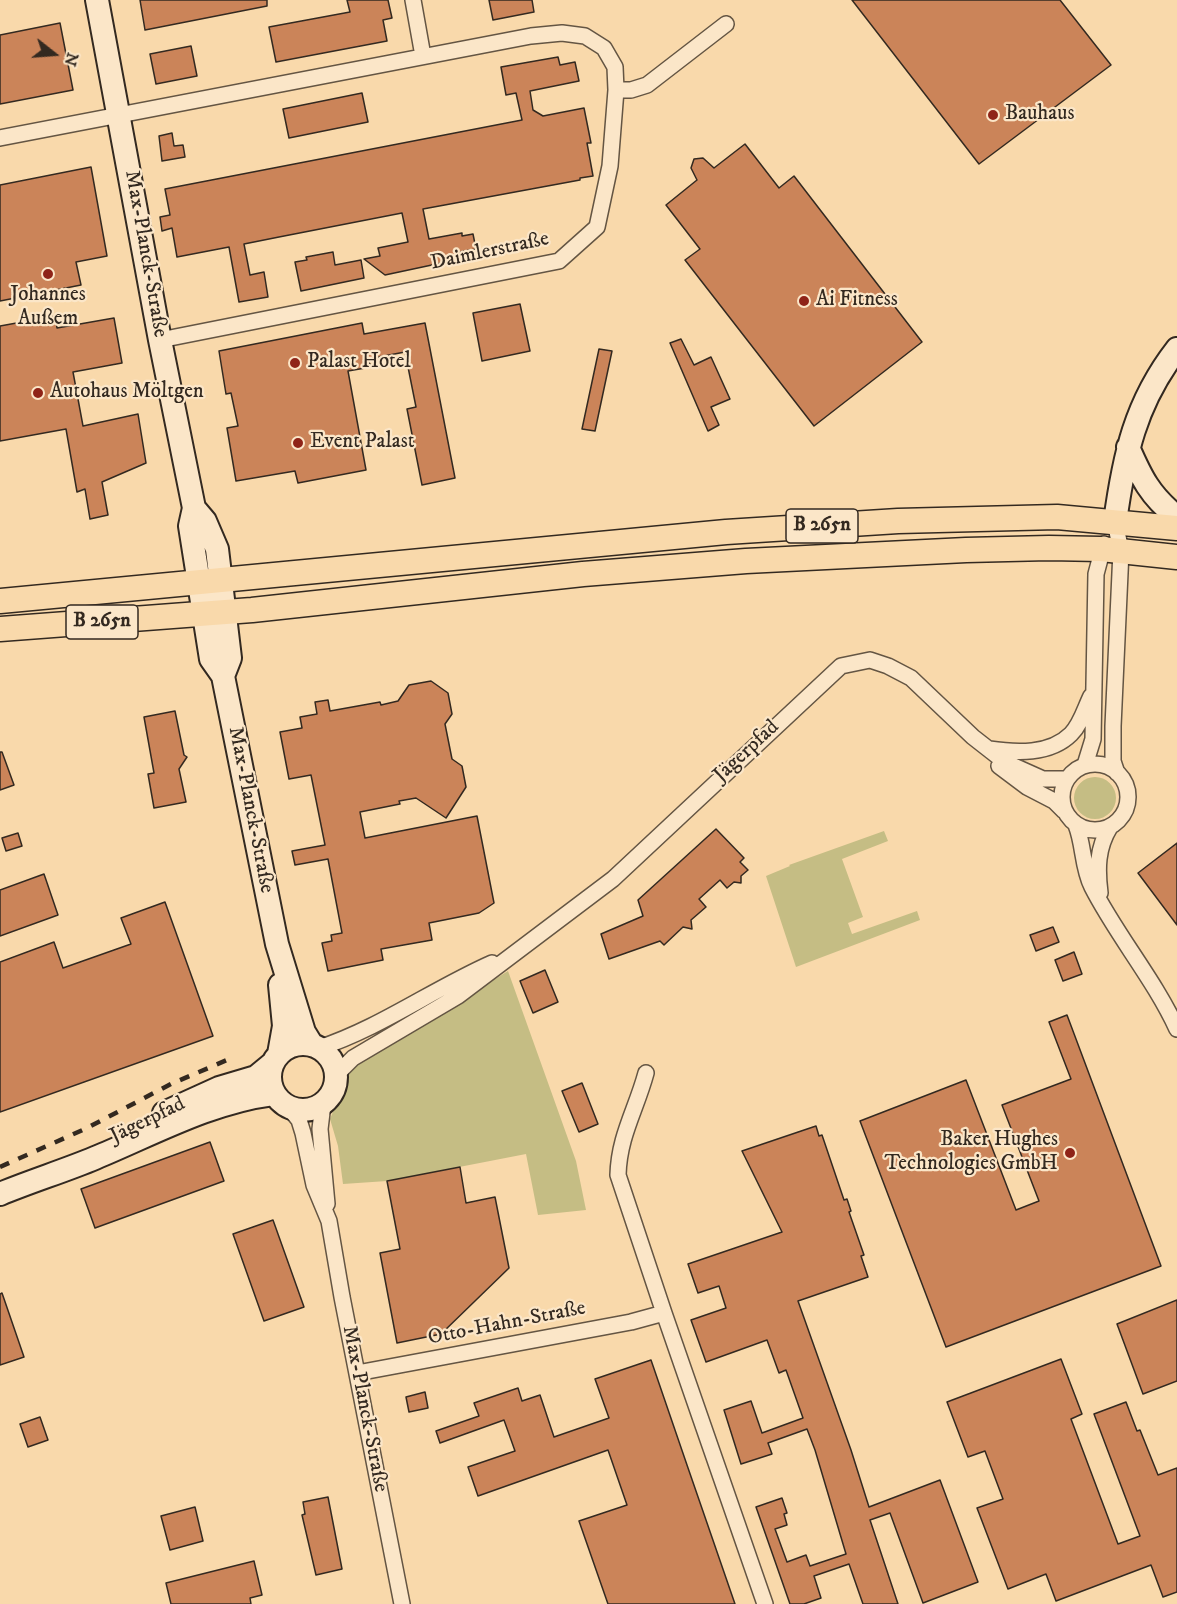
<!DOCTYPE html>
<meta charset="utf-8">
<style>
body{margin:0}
#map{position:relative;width:1177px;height:1604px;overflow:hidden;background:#f9d9ab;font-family:"IM FELL DW Pica",serif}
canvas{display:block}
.north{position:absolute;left:24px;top:24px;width:60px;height:60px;-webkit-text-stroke:4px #fbe6c8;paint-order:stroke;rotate:107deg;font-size:16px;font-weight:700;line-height:24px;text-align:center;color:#332920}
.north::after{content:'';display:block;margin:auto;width:21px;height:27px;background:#332920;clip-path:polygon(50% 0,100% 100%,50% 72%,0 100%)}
</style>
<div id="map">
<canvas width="1177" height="1604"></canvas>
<div class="north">N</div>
</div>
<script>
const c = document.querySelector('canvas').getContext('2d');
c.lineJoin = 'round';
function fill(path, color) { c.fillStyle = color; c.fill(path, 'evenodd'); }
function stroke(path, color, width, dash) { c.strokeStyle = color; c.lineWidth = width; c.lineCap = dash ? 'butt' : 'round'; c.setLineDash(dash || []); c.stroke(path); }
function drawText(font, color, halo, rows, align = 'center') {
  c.font = font + ' "IM FELL DW Pica",serif'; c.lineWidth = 4.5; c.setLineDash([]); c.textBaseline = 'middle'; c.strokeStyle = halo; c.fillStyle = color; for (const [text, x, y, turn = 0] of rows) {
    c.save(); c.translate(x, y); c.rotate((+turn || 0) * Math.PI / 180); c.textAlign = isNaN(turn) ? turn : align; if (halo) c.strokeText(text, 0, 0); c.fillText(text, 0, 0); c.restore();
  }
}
const green = new Path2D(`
 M1074 798a21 21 0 1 1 42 0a21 21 0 1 1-42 0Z
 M 884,831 L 888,841 L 842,859 L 863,917 L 848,923 L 852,934 L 917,911 L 920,920 L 796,967 L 766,876 L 790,866 L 789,865 Z
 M 508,971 L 576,1161 L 586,1210 L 538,1215 L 526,1154 L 387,1181 L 343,1184 L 338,1146 L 330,1119 L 348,1075 L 361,1057 L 431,1019 Z`);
const building = new Path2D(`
 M 140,0 L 267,0 L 267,6 L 145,30 Z
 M 347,0 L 388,0 L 392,18 L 383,20 L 387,41 L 276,62 L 269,27 L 350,12 Z
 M 489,0 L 532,0 L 534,12 L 493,20 Z
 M 852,0 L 1060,0 L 1111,65 L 979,164 Z
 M 60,23 L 73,90 L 0,104 L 0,35 Z
 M 191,46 L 197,76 L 156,84 L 150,54 Z
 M 558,57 L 560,65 L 575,62 L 579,81 L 530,91 L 533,110 L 543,116 L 584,108 L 591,143 L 587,143 L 593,176 L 580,178 L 580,180 L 423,209 L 429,239 L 462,233 L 462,236 L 473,234 L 476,249 L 459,252 L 460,259 L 385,275 L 364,259 L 380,256 L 378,248 L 408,242 L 402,213 L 279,237 L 244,244 L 250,275 L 264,272 L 268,297 L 239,302 L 229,247 L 177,257 L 172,228 L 162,231 L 160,217 L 170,215 L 165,189 L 522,120 L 516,93 L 506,95 L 501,67 Z
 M 362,93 L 368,122 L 289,138 L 283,109 Z
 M 172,133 L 174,146 L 183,145 L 185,157 L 162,161 L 159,136 Z
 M 745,144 L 779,188 L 794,176 L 922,342 L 814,426 L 685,260 L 700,249 L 666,205 L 697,180 L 691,168 L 694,159 L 703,158 L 714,168 Z
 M 91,167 L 107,256 L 76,262 L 81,285 L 0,301 L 0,185 Z
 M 333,252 L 335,265 L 361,260 L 364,278 L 301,291 L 295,262 L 307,260 L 306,257 Z
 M 520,304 L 530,351 L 482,361 L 473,313 Z
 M 55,316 L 57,328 L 114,318 L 122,363 L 73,372 L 83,426 L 138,414 L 146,463 L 102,482 L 108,515 L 90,519 L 85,489 L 77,492 L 66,429 L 0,441 L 0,326 Z
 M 362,323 L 364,334 L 425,323 L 455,478 L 422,485 L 407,409 L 416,407 L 405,352 L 368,359 L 371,367 L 348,371 L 366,470 L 298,483 L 295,471 L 236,481 L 227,428 L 238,426 L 231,393 L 226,394 L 219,351 Z
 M 681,339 L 694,365 L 711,357 L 730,399 L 711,407 L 719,425 L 708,431 L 670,343 Z
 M 599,349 L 612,351 L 595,431 L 582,429 Z
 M 431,681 L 448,693 L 452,714 L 445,724 L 452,759 L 462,766 L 466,787 L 446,818 L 416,798 L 399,801 L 400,804 L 360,812 L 365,838 L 477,816 L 494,903 L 479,913 L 429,923 L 432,940 L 381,949 L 383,960 L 328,971 L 322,943 L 332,941 L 331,935 L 342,933 L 328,859 L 295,865 L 292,851 L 325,845 L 311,775 L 289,779 L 280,732 L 302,728 L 300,717 L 317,714 L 315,702 L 328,700 L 330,711 L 380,702 L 381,705 L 398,701 L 409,685 Z
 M 175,711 L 184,755 L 187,757 L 179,769 L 186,802 L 154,808 L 148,774 L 154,773 L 144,717 Z
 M 0,752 L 2,752 L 14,785 L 0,790 Z
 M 716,829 L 744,858 L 740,862 L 748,870 L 741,876 L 741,883 L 734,882 L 727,888 L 720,880 L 699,899 L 706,907 L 691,920 L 692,929 L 683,927 L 664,945 L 660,941 L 609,959 L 601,934 L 643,916 L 638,900 Z
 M 18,833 L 22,846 L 6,851 L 2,838 Z
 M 1177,843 L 1177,925 L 1138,873 Z
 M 44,874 L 58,915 L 0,936 L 0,890 Z
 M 165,902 L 213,1036 L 0,1112 L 0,962 L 54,942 L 63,968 L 131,944 L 121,918 Z
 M 1053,927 L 1059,942 L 1036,951 L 1030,935 Z
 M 1074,952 L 1082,974 L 1063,981 L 1055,960 Z
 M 545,970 L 558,1002 L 533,1013 L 520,981 Z
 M 1067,1015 L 1161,1266 L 946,1347 L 860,1121 L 966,1080 L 1016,1210 L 1039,1201 L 1002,1105 L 1071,1079 L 1049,1022 Z
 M 582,1083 L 598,1124 L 579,1132 L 562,1091 Z
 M 816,1126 L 819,1136 L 822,1135 L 844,1200 L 847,1199 L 851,1211 L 849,1212 L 864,1255 L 861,1256 L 868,1277 L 798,1301 L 851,1450 L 869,1507 L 940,1480 L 978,1582 L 923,1603 L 890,1513 L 870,1520 L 898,1604 L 863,1604 L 849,1564 L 814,1576 L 821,1598 L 804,1604 L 790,1604 L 756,1507 L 782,1498 L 787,1513 L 784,1514 L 787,1525 L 775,1529 L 787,1562 L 806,1555 L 810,1566 L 846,1554 L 815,1450 L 807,1429 L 768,1443 L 772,1454 L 741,1464 L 724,1410 L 751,1401 L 762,1433 L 803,1418 L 786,1370 L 779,1373 L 767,1340 L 706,1362 L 691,1320 L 726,1308 L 719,1286 L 698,1293 L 688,1264 L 782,1232 L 742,1151 Z
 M 210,1142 L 224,1181 L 95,1228 L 81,1189 Z
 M 460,1167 L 466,1203 L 495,1197 L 509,1268 L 441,1334 L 397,1343 L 380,1253 L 400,1249 L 387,1181 Z
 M 273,1220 L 304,1307 L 264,1321 L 233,1234 Z
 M 2,1293 L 24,1357 L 0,1365 L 0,1294 Z
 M 1177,1300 L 1177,1381 L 1143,1394 L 1117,1324 Z
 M 1061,1359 L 1082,1414 L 1071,1419 L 1118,1544 L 1140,1536 L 1094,1414 L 1126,1402 L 1137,1431 L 1140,1430 L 1158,1475 L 1177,1468 L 1177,1592 L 1163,1597 L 1151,1565 L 1056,1601 L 1046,1574 L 1008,1589 L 977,1508 L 1003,1499 L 985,1451 L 968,1457 L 947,1402 Z
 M 651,1360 L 687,1465 L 735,1604 L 608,1604 L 579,1521 L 627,1505 L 608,1450 L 478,1496 L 468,1467 L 515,1451 L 504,1420 L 440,1443 L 436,1431 L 479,1416 L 474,1403 L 518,1388 L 522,1401 L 540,1395 L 554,1437 L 609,1418 L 595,1379 Z
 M 425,1392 L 428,1408 L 409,1412 L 406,1397 Z
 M 40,1417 L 48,1440 L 28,1447 L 20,1424 Z
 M 328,1497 L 342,1569 L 316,1575 L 302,1515 L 305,1514 L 303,1502 Z
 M 195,1507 L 203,1541 L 170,1550 L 161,1516 Z
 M 254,1561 L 262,1595 L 250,1598 L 251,1604 L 171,1604 L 166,1583 Z`);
const street = new Path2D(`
 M 413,0 L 423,56
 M 616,90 L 631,90 L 647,85 L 726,24
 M 0,138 L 531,36 L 562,33 L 585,36 L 604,48 L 615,67 L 616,90 L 610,166 L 597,227 L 559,261 L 160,340
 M 1115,522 L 1121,551 L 1113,726 L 1113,761 L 1117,773
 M 989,749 C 1016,753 1050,755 1071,734 C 1081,724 1085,708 1091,696
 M1062 797a33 33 0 1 1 66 0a33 33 0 1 1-66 0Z
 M 1085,765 L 1093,739 L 1096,574 L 1104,544
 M 999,766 L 1027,787 L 1054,801 L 1064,811
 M 1076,825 C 1084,845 1082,867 1092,887 C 1117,936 1154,979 1177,1029
 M 1100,893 C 1097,869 1097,848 1110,827
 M 319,1048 C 380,1028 433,989 492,963
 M 646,1073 C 636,1110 619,1136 618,1175 L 664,1313 L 765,1604
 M 336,1075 L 353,1058 L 458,996 L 613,879 L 841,666 L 870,660 L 888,666 L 911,678 L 973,737 L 1005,762 L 1043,779 L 1066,779
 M 323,1104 L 320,1129 L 327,1204
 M 290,1109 L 299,1120 L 303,1133 L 314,1185 L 329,1221 L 342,1297 L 402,1604
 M 357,1373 L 631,1322 L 664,1313`);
const secondary = new Path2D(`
 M 97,0 L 160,340 L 194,508 L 190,526 L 211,659 L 223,676 L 277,944 L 304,1032 L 312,1045
 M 1128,447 C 1141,477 1150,496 1177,517
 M 194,508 L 205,521 L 217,549 L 230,658 L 223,676
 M 1115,522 C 1124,456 1135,403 1177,349
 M270 1077a33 33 0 1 1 66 0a33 33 0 1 1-66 0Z
 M 279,1054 L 284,1026 L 280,985
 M 164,1113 L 219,1088 L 256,1077 L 273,1063
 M 0,1194 C 31,1181 64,1171 95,1158 C 153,1134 210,1102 273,1094`);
const primary = new Path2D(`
 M 0,601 L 726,532 L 898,521 L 1057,517 L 1177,528
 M 0,629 L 252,610 L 583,574 L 746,561 L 966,550 L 1049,548 L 1101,549 L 1177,557`);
const rail = new Path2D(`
 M 0,1167 L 87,1128 L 171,1084 L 234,1057`);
const markers = [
 [993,115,6,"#8f2418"],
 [48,274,6,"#8f2418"],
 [804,301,6,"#8f2418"],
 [295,363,6,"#8f2418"],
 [38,393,6,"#8f2418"],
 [298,443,6,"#8f2418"],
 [1070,1153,6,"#8f2418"]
];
const shields = [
 [822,526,72],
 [102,622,72]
];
const shieldNames = [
 ["B 265n",822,526],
 ["B 265n",102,622]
];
const poiNames = [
 ["Bauhaus",1005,115],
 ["Johannes",48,296,"center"],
 ["Außem",48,320,"center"],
 ["Ai Fitness",816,301],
 ["Palast Hotel",307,363],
 ["Autohaus Möltgen",50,393],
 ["Event Palast",310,443],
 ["Baker Hughes",1058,1141,"right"],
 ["Technologies GmbH",1058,1165,"right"]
];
const streetNames = [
 ["Daimlerstraße",490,252,-12],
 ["Max-Planck-Straße",145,254,80],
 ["Jägerpfad",747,752,-43],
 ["Max-Planck-Straße",250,810,79],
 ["Jägerpfad",148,1121,-26],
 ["Otto-Hahn-Straße",507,1324,-11],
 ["Max-Planck-Straße",364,1409,79]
];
fill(green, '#c5bd84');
fill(building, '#cb8459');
stroke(building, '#332920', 1.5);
stroke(street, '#645543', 18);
stroke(secondary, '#332920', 26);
stroke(primary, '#332920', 27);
stroke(street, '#fbe6c8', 15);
stroke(secondary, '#fbe6c8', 22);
stroke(primary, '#f9d9ab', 24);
stroke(rail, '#332920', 4.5, [10, 10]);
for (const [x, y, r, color] of markers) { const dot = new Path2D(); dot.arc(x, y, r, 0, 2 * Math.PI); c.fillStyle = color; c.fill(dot); stroke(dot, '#fbe6c8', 2); }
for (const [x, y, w] of shields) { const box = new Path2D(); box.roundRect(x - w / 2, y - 17, w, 34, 4.5); c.fillStyle = '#fbe6c8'; c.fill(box); stroke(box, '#332920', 1.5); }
drawText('bold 20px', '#332920', null, shieldNames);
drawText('21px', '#332920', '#fbe6c8', poiNames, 'left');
drawText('21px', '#332920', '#fbe6c8', streetNames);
</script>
